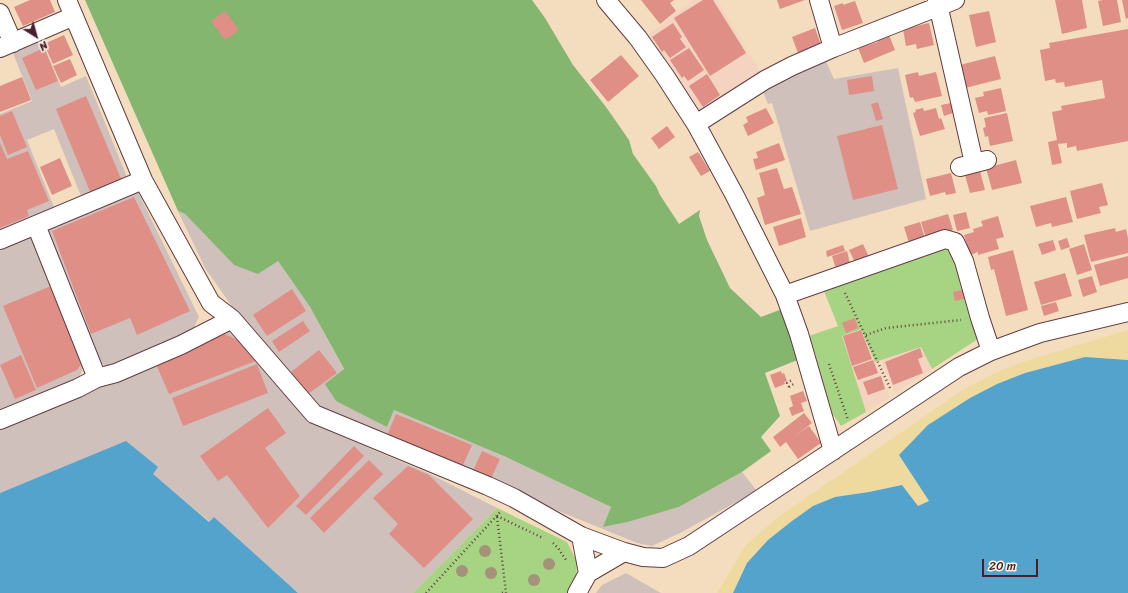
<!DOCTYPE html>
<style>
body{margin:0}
#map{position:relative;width:1128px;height:593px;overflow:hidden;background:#f3ddbe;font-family:Sriracha,sans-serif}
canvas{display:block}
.north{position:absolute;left:16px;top:16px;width:40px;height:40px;-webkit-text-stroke:3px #fcf5e5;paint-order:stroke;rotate:143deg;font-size:11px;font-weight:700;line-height:16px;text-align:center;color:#4a1f2b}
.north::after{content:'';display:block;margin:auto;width:14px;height:18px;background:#4a1f2b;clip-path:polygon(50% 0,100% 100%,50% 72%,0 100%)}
.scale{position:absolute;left:982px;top:559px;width:56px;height:18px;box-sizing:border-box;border:2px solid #4a1f2b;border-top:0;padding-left:5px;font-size:12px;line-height:14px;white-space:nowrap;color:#4a1f2b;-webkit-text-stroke:3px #fcf5e5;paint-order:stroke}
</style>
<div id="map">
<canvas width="1128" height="593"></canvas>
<div class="north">N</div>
<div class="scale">20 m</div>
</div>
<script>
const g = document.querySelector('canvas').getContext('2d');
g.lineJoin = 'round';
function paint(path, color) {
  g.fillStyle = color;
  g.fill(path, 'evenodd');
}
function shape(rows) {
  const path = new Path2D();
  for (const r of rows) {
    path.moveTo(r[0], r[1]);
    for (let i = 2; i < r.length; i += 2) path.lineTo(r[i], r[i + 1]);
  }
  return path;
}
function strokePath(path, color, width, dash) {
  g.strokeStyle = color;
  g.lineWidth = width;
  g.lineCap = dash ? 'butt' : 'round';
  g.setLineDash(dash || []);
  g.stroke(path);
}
const built = shape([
 [693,0,717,0,762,75,698,115,645,37],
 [861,329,890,397,866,412,841,336],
 [921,347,932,369,895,393,881,360]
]);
const industrial = shape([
 [42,41,61,87,86,76,129,182,83,201,54,129,27,140,56,212,0,236,0,114,32,101,13,53],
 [824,57,834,79,898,68,926,199,810,231,772,103,768,104,762,89],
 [138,192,199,317,192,331,111,369,99,362,47,228],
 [178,211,185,214,234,265,278,261,310,307,344,370,387,427,394,410,506,457,611,507,604,527,628,522,679,507,742,472,757,491,680,533,652,546,637,543,490,483,320,410,238,315,205,268],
 [31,235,83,368,78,381,0,412,0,248],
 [225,330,240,337,313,424,430,474,497,508,413,593,298,593,214,517,210,522,152,474,157,467,126,442,0,493,0,425],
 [626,573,661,593,596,593,602,585]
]);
const green = shape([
 [951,246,981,337,932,369,921,347,875,362,861,329,842,336,866,412,841,426,828,407,806,337,838,326,822,286],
 [497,508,567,542,577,562,576,580,569,593,413,593]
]);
const forest = shape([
 [85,0,532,0,545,18,573,65,606,107,629,140,633,154,656,186,660,195,679,224,700,210,699,216,707,240,730,288,761,317,782,309,800,359,765,373,780,416,761,437,771,451,742,472,679,507,628,522,603,527,611,507,506,457,394,410,387,427,336,401,325,384,344,369,310,307,278,261,258,274,234,265,185,214,178,211]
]);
const sand = shape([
 [1128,330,1128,360,1085,357,1025,373,997,384,970,398,899,455,929,501,918,506,902,485,869,492,835,497,813,506,792,521,768,540,747,564,733,593,717,593,746,545,777,518,964,389,993,374,1022,362]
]);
const water = shape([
 [1085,357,1128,360,1128,593,733,593,747,563,768,540,792,521,813,506,835,497,869,492,902,485,918,506,929,501,899,455,928,425,970,398,997,384,1025,373],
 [126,441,158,467,153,474,209,522,214,517,298,593,0,593,0,493]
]);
const building = shape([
 [30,0,50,0,55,12,23,26,14,7],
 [641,0,674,0,670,3,676,11,660,24],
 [703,0,713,0,746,53,710,76,674,18],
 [777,0,805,0,780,9],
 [1055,0,1082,0,1087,28,1062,34],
 [1103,0,1117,0,1121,22,1103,26,1098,1],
 [1122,0,1128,0,1128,18,1126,19],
 [855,1,863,23,842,30,834,6,843,3,843,5],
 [225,11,239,30,225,40,211,21],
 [989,11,996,42,976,47,969,15],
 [673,23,682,37,680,39,686,47,670,58,664,50,662,52,652,37],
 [929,23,934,45,917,49,916,44,906,46,903,29],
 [815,28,821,45,798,53,792,37],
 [1128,29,1128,141,1077,151,1076,146,1067,148,1067,143,1058,144,1062,163,1052,165,1048,142,1057,140,1052,112,1062,110,1061,106,1105,98,1102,80,1065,87,1064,82,1056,83,1055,79,1045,81,1040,50,1050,48,1049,43],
 [64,35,73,55,53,64,44,44],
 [889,35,895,50,864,63,857,45,867,41,868,45,878,42,877,40],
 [44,48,58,81,36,90,22,58],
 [689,48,704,70,688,81,684,76,682,78,670,60],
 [621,55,639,76,608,102,590,80],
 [995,56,1001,79,965,88,960,65],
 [70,59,77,75,61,83,53,66],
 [918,72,919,76,936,72,942,96,915,102,913,97,910,98,905,75],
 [707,74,720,95,703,107,689,86],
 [872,76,874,91,849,95,847,80],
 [22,77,31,100,0,112,0,86],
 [1001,88,1006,111,988,115,987,111,979,113,975,98,984,96,983,92],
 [86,96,122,181,91,194,56,109],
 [878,102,883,119,876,121,871,104],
 [951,103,953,113,944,116,941,105],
 [766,108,774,123,748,136,743,125,748,122,746,117],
 [923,108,924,111,936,108,939,119,941,118,945,129,920,136,913,113,916,112,915,110],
 [12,111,27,147,8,155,0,135,0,116],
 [1007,113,1013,141,990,146,988,136,985,137,983,128,986,127,984,118],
 [882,125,898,189,853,200,837,136],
 [667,126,675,137,659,149,651,138],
 [0,143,7,159,28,151,49,201,27,210,29,216,0,228],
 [779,143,785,160,756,170,753,159,758,158,756,152],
 [698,152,710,171,701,176,689,157],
 [60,158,72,186,52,195,40,167],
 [1016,160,1022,183,992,190,986,168],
 [777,168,784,189,792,187,801,214,765,225,757,198,765,195,759,173],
 [980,171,985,190,970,193,965,175],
 [951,173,956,193,946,195,945,192,930,196,926,179],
 [1102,183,1108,205,1099,207,1101,213,1077,219,1070,191],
 [134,197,190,311,137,335,130,318,91,334,52,231],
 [1066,197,1073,222,1052,227,1051,223,1036,227,1030,206],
 [966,212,970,228,957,231,953,215],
 [948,214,953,230,926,238,921,222],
 [998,216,1004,237,996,239,999,249,978,255,978,252,970,255,964,235,974,232,973,229,983,226,981,221],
 [801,218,806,237,779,246,773,227],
 [920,222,925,238,909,243,904,227],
 [1115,228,1116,232,1126,229,1128,238,1128,253,1091,262,1084,235],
 [1067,238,1070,247,1061,250,1058,241],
 [1053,240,1056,250,1042,255,1038,244],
 [863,244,869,257,855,262,849,250],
 [1084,244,1092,270,1077,275,1069,249],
 [843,245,845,251,827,257,826,251],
 [1013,250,1028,310,1006,316,994,269,991,270,988,257],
 [847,251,851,268,837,272,832,256],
 [1128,256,1128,278,1100,286,1094,265],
 [1065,273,1072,296,1041,305,1034,282],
 [1092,276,1097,292,1083,297,1078,280],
 [51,286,82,363,77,370,37,388,3,306],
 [292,289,306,311,267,336,253,315],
 [966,289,968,298,955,301,953,292],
 [1056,302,1059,311,1044,316,1041,306],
 [855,318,858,328,846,333,842,323],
 [303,321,310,331,279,352,272,341],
 [861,330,872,359,852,366,843,336],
 [225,334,238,340,256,361,169,394,155,362],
 [920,348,923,357,918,359,923,373,893,385,885,362],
 [319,350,337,373,308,394,291,372],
 [21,355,36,390,15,399,0,365],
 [873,360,878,373,858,380,853,367],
 [257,364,268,393,183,426,172,398],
 [781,371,782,374,784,373,787,381,784,382,785,384,775,388,770,375],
 [881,376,885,389,868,395,863,382],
 [803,391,807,401,801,403,804,411,792,416,789,408,793,406,790,396],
 [268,408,286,433,265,448,300,496,268,528,227,475,218,481,200,456],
 [804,413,812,423,794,437,809,426,821,443,798,459,786,442,780,447,773,437],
 [396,414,472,445,461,470,386,438],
 [354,446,364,456,306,515,296,506],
 [482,451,500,459,490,481,472,473],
 [369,460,383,474,324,533,310,518],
 [408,466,429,475,473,519,424,568,389,534,398,524,373,498]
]);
const path = shape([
 [845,293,891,390],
 [866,335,886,328,961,320],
 [829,364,848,420],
 [789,387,795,383],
 [789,387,787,383,792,380],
 [497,516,543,538],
 [497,517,506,593],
 [553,543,558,548,566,560],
 [426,593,501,511],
 [502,593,506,592]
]);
const minor = shape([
 [67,0,143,180,211,303,232,319,314,414,488,486,514,498,581,536,624,552,643,557,663,558,689,546,959,367,991,351,1040,333,1128,312],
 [606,0,638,38,665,76,696,124,734,194,785,295,799,334,833,451],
 [819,0,833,48],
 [937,0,974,163],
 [0,13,13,43],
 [0,48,74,16],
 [696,124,765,80,792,66,833,48,955,0],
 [960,167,987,160],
 [36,225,97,378],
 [0,240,143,180],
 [785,295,945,239,955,242,964,261,980,318,991,351],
 [0,420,78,388,97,378,116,373,181,345,232,319],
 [588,573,624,552],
 [577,593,588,573,581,536]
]);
const trees = [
 [485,551],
 [549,564],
 [462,571],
 [491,573],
 [534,580]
];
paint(built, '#f4d3c0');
paint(industrial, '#d0c0bc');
paint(green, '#a6d482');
paint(forest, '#84b670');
paint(sand, '#eeda9e');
paint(water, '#53a3cd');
paint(building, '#df8f86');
strokePath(minor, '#633c41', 20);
strokePath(path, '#633c41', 2.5, [1, 3]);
strokePath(minor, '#fff', 18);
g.fillStyle = '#a5927b';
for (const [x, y] of trees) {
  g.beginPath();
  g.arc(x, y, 6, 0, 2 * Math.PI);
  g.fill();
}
</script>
